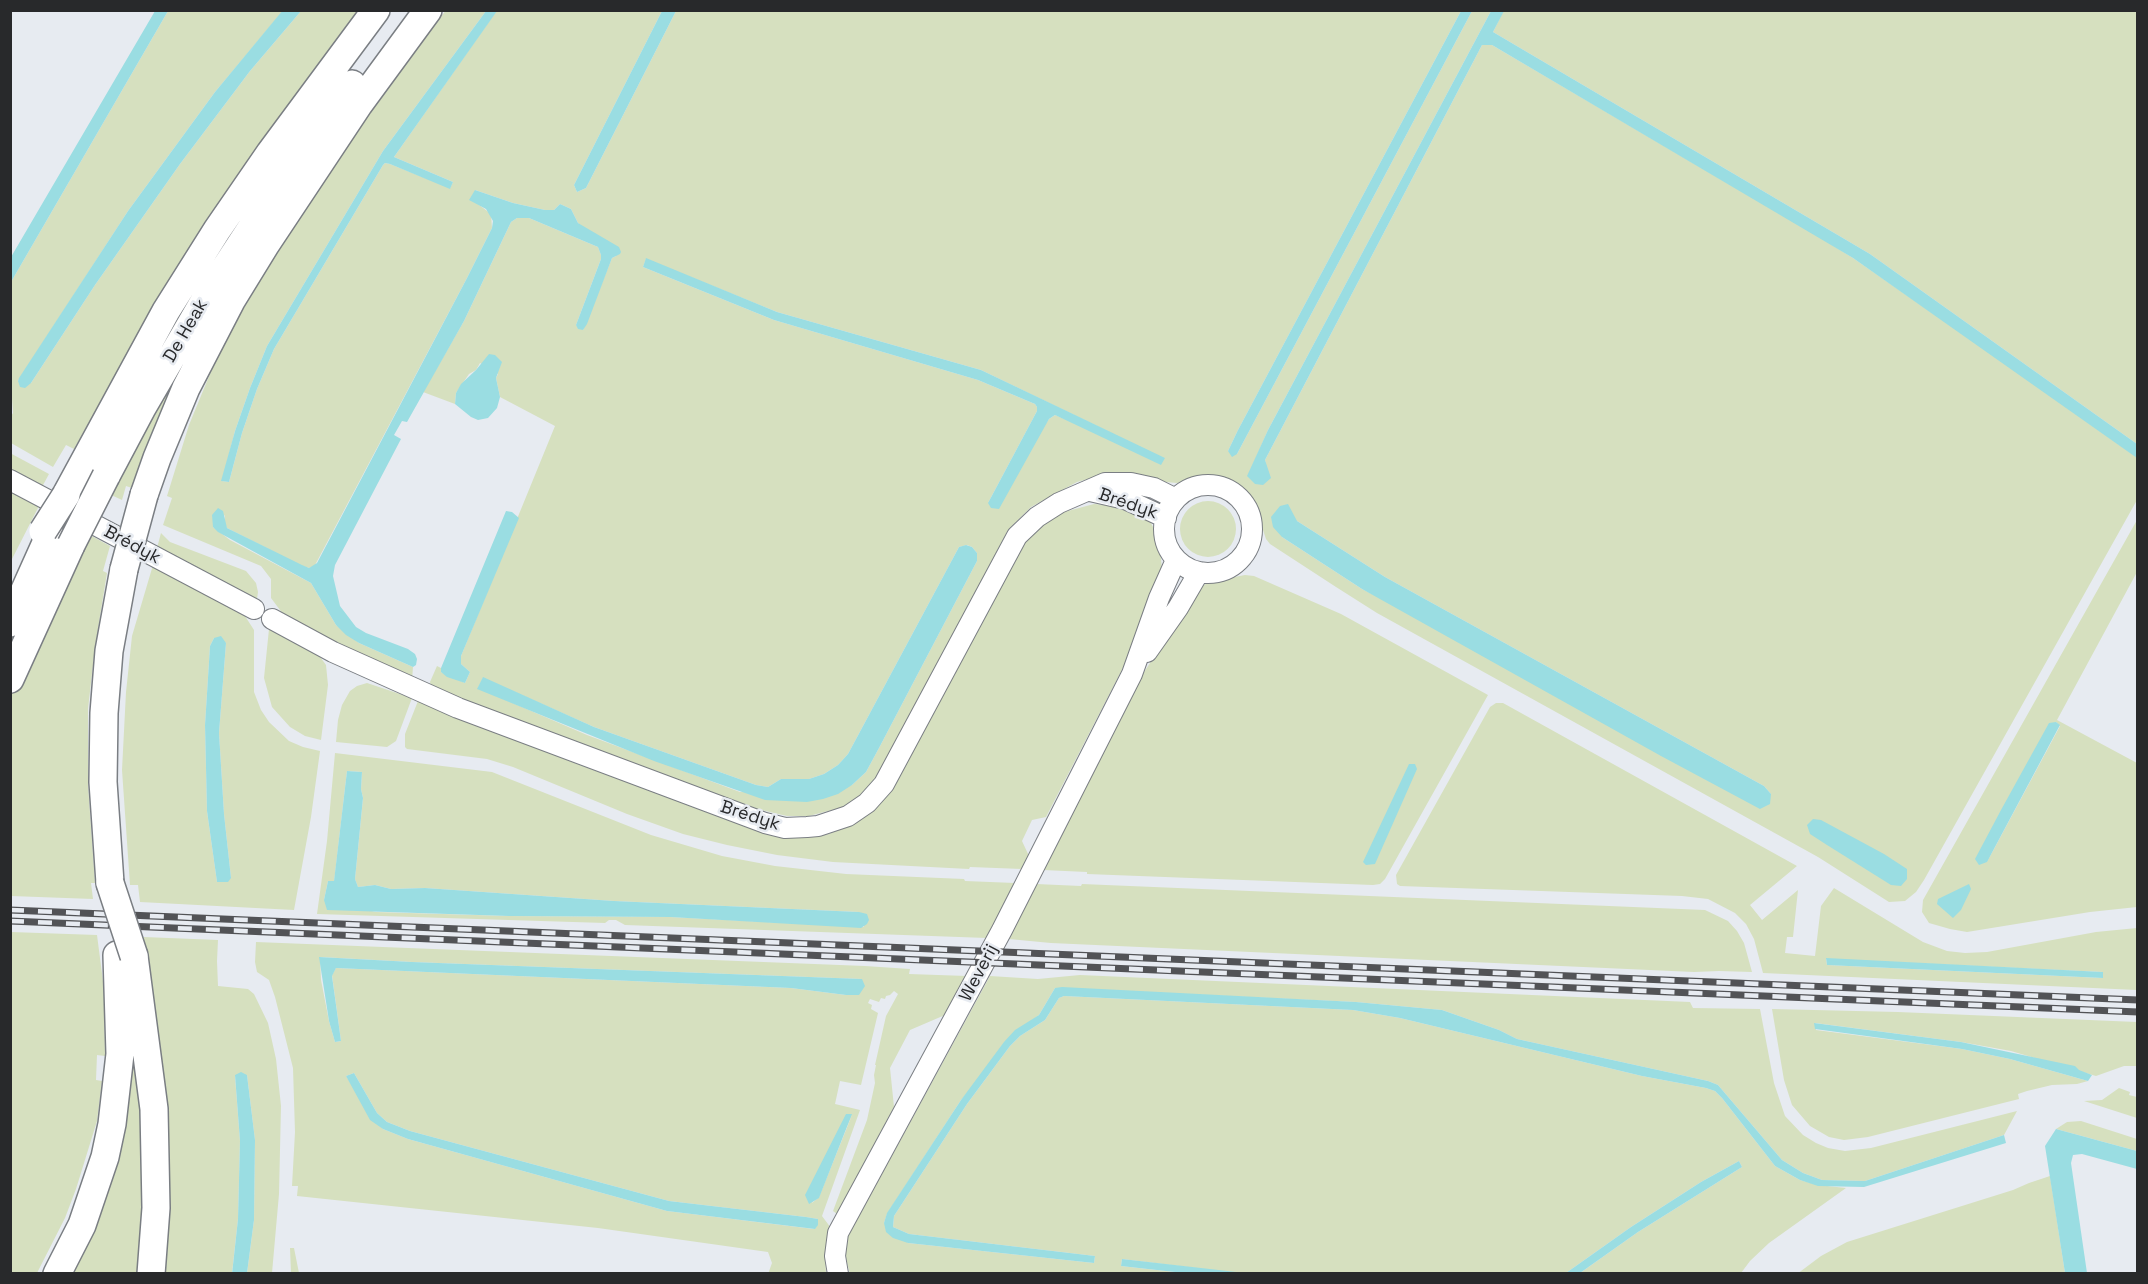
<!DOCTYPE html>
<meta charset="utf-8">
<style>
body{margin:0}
#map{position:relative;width:2148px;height:1284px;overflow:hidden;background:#e7ebf1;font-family:"Space Grotesk",sans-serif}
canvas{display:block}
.frame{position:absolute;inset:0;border:12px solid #28292b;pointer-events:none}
</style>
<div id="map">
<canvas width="2148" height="1284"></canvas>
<div class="frame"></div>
</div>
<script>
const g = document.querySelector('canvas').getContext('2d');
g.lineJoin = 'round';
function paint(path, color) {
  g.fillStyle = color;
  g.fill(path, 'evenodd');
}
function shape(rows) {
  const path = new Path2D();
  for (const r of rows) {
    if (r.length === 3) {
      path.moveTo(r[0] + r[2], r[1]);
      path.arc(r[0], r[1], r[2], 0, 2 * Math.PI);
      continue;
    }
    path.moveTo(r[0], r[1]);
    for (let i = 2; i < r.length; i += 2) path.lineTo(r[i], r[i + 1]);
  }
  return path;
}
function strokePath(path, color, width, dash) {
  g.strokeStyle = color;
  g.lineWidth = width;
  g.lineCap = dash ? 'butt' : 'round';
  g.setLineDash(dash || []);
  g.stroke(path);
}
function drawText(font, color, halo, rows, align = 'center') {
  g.font = font + ' "Space Grotesk",sans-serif';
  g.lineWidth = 5;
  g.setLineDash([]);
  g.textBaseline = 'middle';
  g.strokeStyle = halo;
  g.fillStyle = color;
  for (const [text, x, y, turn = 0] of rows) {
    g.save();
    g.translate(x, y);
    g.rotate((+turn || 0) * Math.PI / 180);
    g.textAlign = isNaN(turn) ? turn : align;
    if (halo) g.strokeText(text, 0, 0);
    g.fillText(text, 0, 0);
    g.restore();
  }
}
const green = shape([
 [446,10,486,11,383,151,267,346,250,388,235,431,222,481,229,482,242,433,257,389,274,349,383,165,385,163,390,164,450,188,453,182,394,157,497,10,662,11,574,185,577,192,586,188,676,11,1461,11,1238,430,1228,451,1237,454,1472,11,1491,11,1268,430,1248,476,1266,466,1265,460,1482,45,1492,45,1821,238,1853,258,1983,348,2138,458,2137,500,1924,880,1916,892,1905,901,1889,902,1818,857,1377,613,1336,587,1270,544,1266,539,1256,509,1250,497,1232,482,1216,477,1204,476,1177,483,1099,476,1077,482,1031,507,1008,530,889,758,876,778,861,795,843,807,809,816,787,816,740,805,457,700,431,686,430,682,437,666,441,668,441,672,465,683,470,672,461,664,461,656,555,426,500,397,496,378,498,374,480,363,476,370,469,374,456,393,455,404,423,392,464,321,511,222,517,218,529,218,598,247,601,255,601,259,576,325,583,330,612,258,616,256,578,223,571,209,560,204,554,210,545,210,513,203,475,190,478,204,491,214,492,228,467,278,314,567,309,568,302,566,227,528,224,523,225,515,213,527,230,540,311,583,336,625,359,643,413,667,412,680,342,647,283,614,271,598,271,579,261,566,163,525,172,498,167,496,189,425,212,369,238,316,279,249,355,134],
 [646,259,777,312,981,370,1165,459,1055,415,1049,419,988,503,1037,411,1037,407,1035,404,978,380,774,320,643,267],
 [1297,521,1385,577,1764,786,1771,794,1362,589,1282,537],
 [967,545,972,547,977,553,977,561,879,748,866,772,852,785,740,792,587,735,478,688,483,678,594,727,756,785,768,787,781,779,809,779,824,774,838,765,848,754,959,547],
 [1504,10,2137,11,2137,444,1870,254,1493,32],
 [168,11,283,11,215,92,128,211,18,381,31,383,95,285,180,164,250,71,301,11,359,11,303,84,259,146,171,278,74,449,66,445,53,467,11,443,11,416,13,413,12,399,11,398,11,282],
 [242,258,132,488,126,486,122,500,109,494],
 [10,453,49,474,42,487,11,470],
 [11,491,39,506,11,561],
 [1208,529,28],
 [1094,504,1118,506,1150,521,1155,531,1160,548,1162,570,1127,660,1046,817,1032,820,1022,841,1029,856,1022,869,970,867,969,869,833,862,777,855,727,845,683,834,627,814,513,767,487,759,407,749,405,747,405,734,418,701,580,765,762,832,785,838,808,837,829,834,852,824,873,810,892,790,1025,542,1043,525,1064,512],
 [2137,520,2137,572,2057,720,2137,763,2137,907,2090,912,1967,932,1950,929,1929,923,1922,912,1923,900],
 [2056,722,2060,726,1987,862],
 [161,533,170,542,246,571,256,583,258,592,257,599,252,598,157,548],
 [88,534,110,546,103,571,107,573,95,647,88,709,88,785,95,883,91,883,93,899,11,896,11,694,43,619],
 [153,565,245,616,254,630,254,692,261,710,269,722,289,741,303,747,320,751,311,817,294,910,140,902,138,885,130,885,122,770,126,692,132,636],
 [214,638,226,643,219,733,224,814,231,878,217,882,207,811,205,725,210,646],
 [1245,575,1254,576,1341,614,1488,695,1385,879,1380,884,1373,885,1087,874,1087,872,1043,870,1144,672,1201,587,1209,582],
 [269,629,275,631,318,654,326,665,328,685,321,740,305,736,290,727,272,707,264,678],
 [367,683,412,698,396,741,387,747,336,742,338,720,342,705,350,691,357,686],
 [1496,703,1503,703,1797,866,1750,905,1762,920,1798,890,1793,937,1787,937,1785,953,1815,956,1821,906,1834,888,1923,942,1947,951,1965,953,1987,952,2096,932,2137,928,2137,990,1763,973,1754,939,1746,924,1735,913,1708,899,1682,896,1400,886,1397,884,1396,875,1490,707],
 [1826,959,2103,972,2103,978,1827,965],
 [335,753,492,772,651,835,722,856,775,866,846,874,964,879,965,881,1015,883,987,938,625,925,616,920,609,920,605,923,317,914,327,841],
 [347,771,362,772,361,789,363,798,355,879,358,887,375,885,391,889,425,888,614,901,859,912,864,927,670,917,509,916,376,912,324,900,328,881,334,882],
 [1036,884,1081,886,1082,884,1705,910,1728,921,1737,931,1744,943,1752,972,1719,971,1694,972,1051,943,1009,939],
 [11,932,97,935,104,989,105,1056,97,1055,96,1080,102,1081,97,1121,76,1189,65,1218,37,1273,11,1273],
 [144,937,218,940,217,961,218,986,248,989,254,994,268,1023,276,1059,281,1106,279,1194,272,1273,247,1273,254,1220,255,1140,247,1075,235,1076,240,1141,238,1219,232,1273,160,1273],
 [256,942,865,966,910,969,909,974,967,976,945,1015,910,1030,890,1068,894,1107,837,1214,833,1211,867,1120,875,1083,874,1075,876,1065,875,1065,886,1016,898,994,894,991,890,995,886,996,885,999,881,998,879,1002,870,999,868,1003,872,1005,871,1009,878,1013,861,1085,840,1081,835,1104,860,1110,822,1216,831,1228,825,1250,826,1273,768,1274,772,1263,768,1252,598,1228,297,1196,298,1186,292,1186,295,1132,293,1068,275,997,269,980,257,972,255,962],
 [320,957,412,962,862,979,846,995,791,988,336,968,332,975,341,1041,335,1042,329,1021,321,980],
 [354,1073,377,1113,387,1122,410,1131,669,1201,806,1217,818,1219,818,1224,814,1229,667,1211,408,1139,383,1129,346,1076],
 [852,1115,819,1197,812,1203],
 [1080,975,1690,1002,1693,1008,1760,1009,1774,1083,1785,1116,1803,1135,1816,1143,1828,1148,1845,1151,1871,1148,2017,1111,2004,1135,1865,1181,1822,1180,1803,1173,1782,1160,1718,1085,1708,1081,1517,1039,1499,1030,1442,1010,1356,1002,1055,988,1039,1015,1031,1021,961,1100,887,1214,884,1223,908,1243,1094,1263,1095,1256,909,1234,893,1227,894,1216,967,1104,1010,1046,1020,1036,1045,1020,1059,998,1064,996,1353,1010,1400,1018,1642,1076,1706,1088,1715,1091,1722,1098,1775,1166,1800,1180,1818,1185,1846,1188,1769,1243,1750,1261,1741,1273,1580,1273,1638,1232,1742,1167,1739,1161,1701,1182,1631,1227,1566,1273,1245,1274,1122,1259,1121,1266,1184,1273,850,1274,845,1255,846,1240,990,976,1038,979],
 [1772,1009,1898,1012,2137,1022,2137,1066,2124,1066,2096,1076,2011,1051,1961,1042,1815,1023,1816,1030,1962,1049,2010,1059,2088,1081,2077,1084,2052,1085,2027,1091,2018,1094,2019,1099,1868,1137,1844,1140,1829,1137,1810,1126,1792,1105,1784,1080],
 [132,1026,146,1157,141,1273,71,1274,125,1126,130,1091],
 [2119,1088,2130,1092,2129,1095,2137,1097,2137,1118,2084,1101,2102,1100],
 [2081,1121,2137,1139,2137,1151,2056,1129,2067,1122],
 [2050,1176,2065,1273,1797,1274,1821,1256,1847,1242,2013,1190,2029,1183],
 [290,1248,294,1248,299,1273,291,1273]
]);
const water = shape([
 [283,10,301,11,250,71,180,164,95,285,31,383,25,388,20,387,18,381,19,378,128,211,215,92],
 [155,11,168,11,11,282,11,257],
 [486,11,497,11,394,157,453,182,450,189,390,164,385,163,383,165,274,349,257,389,242,433,229,482,221,481,235,431,250,388,267,346,383,151],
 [662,11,676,11,586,188,577,192,574,185],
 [1461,11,1472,11,1237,454,1232,457,1228,451,1238,430],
 [1491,11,1504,11,1493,32,1870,254,2137,444,2137,458,1853,258,1492,45,1482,45,1265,460,1271,478,1263,485,1255,484,1247,476,1268,430],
 [475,190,513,203,545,210,554,210,560,204,571,209,578,223,619,247,621,252,620,254,612,258,587,324,583,330,578,329,576,325,601,259,601,255,598,247,529,218,517,218,511,222,464,321,407,422,402,421,394,435,401,439,335,565,333,576,340,606,356,627,366,633,408,649,415,654,417,659,416,665,413,667,359,643,346,635,336,625,311,583,218,532,213,527,212,515,218,508,223,511,227,528,302,565,309,568,317,563,467,278,492,228,493,221,486,209,469,200],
 [646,258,777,312,981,370,1165,458,1161,465,1055,415,1049,419,999,509,991,508,988,503,1037,411,1037,407,1035,404,978,380,774,320,643,267],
 [489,354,495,355,502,362,496,378,500,397,497,408,488,418,478,420,471,417,455,404,456,393,461,384,476,370],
 [1288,504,1297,521,1385,577,1764,786,1771,794,1770,804,1760,809,1661,756,1362,589,1282,537,1273,527,1271,517,1280,506],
 [506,511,512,512,519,518,461,656,461,664,470,672,465,683,447,677,441,672,441,668],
 [966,545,972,547,977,553,977,561,879,748,866,772,852,785,838,794,823,799,807,802,765,800,654,761,477,689,483,677,594,727,756,785,768,787,781,779,809,779,824,774,838,765,848,754,959,547],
 [221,636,226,643,219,733,224,814,231,878,228,882,217,882,207,811,205,725,210,646,214,638],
 [2056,722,2060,725,1987,862,1979,865,1975,859,2001,810,2049,723],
 [1409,764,1415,764,1417,769,1375,864,1366,865,1363,862],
 [347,771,362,772,361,789,363,798,355,879,358,887,375,885,391,889,425,888,614,901,859,912,867,914,869,920,867,924,861,928,670,917,509,916,327,910,324,900,328,881,334,881],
 [1813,819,1821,820,1884,854,1907,869,1907,879,1901,886,1891,885,1827,845,1810,834,1807,825],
 [1969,884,1971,889,1961,910,1953,918,1937,904,1938,899],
 [319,957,412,962,862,979,865,986,859,995,846,995,791,988,336,968,332,976,341,1041,335,1042,329,1021],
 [1826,958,2103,972,2103,978,1827,965],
 [1062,987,1356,1002,1442,1010,1499,1030,1517,1039,1708,1081,1718,1085,1782,1160,1803,1173,1822,1180,1865,1181,2004,1135,2006,1143,1864,1187,1818,1186,1800,1180,1775,1166,1722,1098,1715,1091,1706,1088,1642,1076,1400,1018,1353,1010,1064,996,1059,998,1045,1020,1020,1036,1010,1046,967,1104,894,1216,893,1227,909,1234,1095,1256,1094,1263,908,1243,893,1238,886,1232,884,1223,887,1213,961,1100,1004,1042,1015,1030,1039,1015,1055,988],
 [1814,1023,1961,1042,2075,1066,2079,1070,2092,1075,2088,1081,2010,1059,1962,1049,1815,1029],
 [241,1072,247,1075,255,1140,254,1220,247,1273,232,1274,238,1219,240,1141,235,1075],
 [354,1073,377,1113,387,1122,410,1131,669,1201,806,1217,818,1219,818,1225,815,1229,667,1211,408,1139,383,1129,370,1120,346,1076],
 [846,1114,852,1114,819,1198,809,1204,805,1195],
 [2056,1129,2137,1151,2137,1169,2082,1154,2073,1155,2071,1163,2087,1273,2065,1273,2045,1146],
 [1739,1161,1742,1167,1638,1232,1580,1273,1566,1273,1631,1227,1701,1182],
 [1122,1259,1245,1273,1184,1273,1121,1266]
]);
const tertiary = shape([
 [10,480,254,609],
 [1208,529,44],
 [1090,491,1125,499,1166,518],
 [272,619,333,652,458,708,765,823,785,828,807,827,818,826,848,816,867,803,884,784,1017,536,1037,517,1059,503,1105,483,1131,483,1154,488,1176,499],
 [1147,652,1178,608,1199,572],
 [838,1274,835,1256,838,1233,1002,930,1132,674,1159,598,1176,560]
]);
const trunk = shape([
 [106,476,142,408,210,291,290,169,352,84],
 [66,495,166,311,217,230,270,153,376,10],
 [144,495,157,458,186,388,231,301,266,244,359,104,428,10],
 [10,623,50,534],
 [10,679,71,545],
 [110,883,103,782,104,713,109,651,124,569],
 [134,956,154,1109,156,1208,151,1274],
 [57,1274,82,1225,105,1157,112,1124,120,1054,117,955]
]);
const rail = shape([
 [10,910,2138,1000],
 [10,921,2138,1012]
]);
const trunkBridge = shape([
 [43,531,66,495],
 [71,545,106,476],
 [124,569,144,495],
 [110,883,134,956]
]);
const streetNames = [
 ["De Heak",186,331,-60],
 ["Brédyk",1128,504,19],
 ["Brédyk",132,545,28],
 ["Brédyk",750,816,18],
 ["Weverij",979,973,-62]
];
paint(green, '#d6e0bf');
paint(water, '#9adde2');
strokePath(tertiary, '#7a7e83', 22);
strokePath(trunk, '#7a7e83', 30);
strokePath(tertiary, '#fff', 20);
strokePath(trunk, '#fff', 27);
strokePath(rail, '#525356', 7);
strokePath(rail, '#e7ebf1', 4.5, [14]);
strokePath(trunkBridge, '#7a7e83', 30, []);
strokePath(trunkBridge, '#fff', 27);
drawText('18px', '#28292b', '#e7ebf1', streetNames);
</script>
